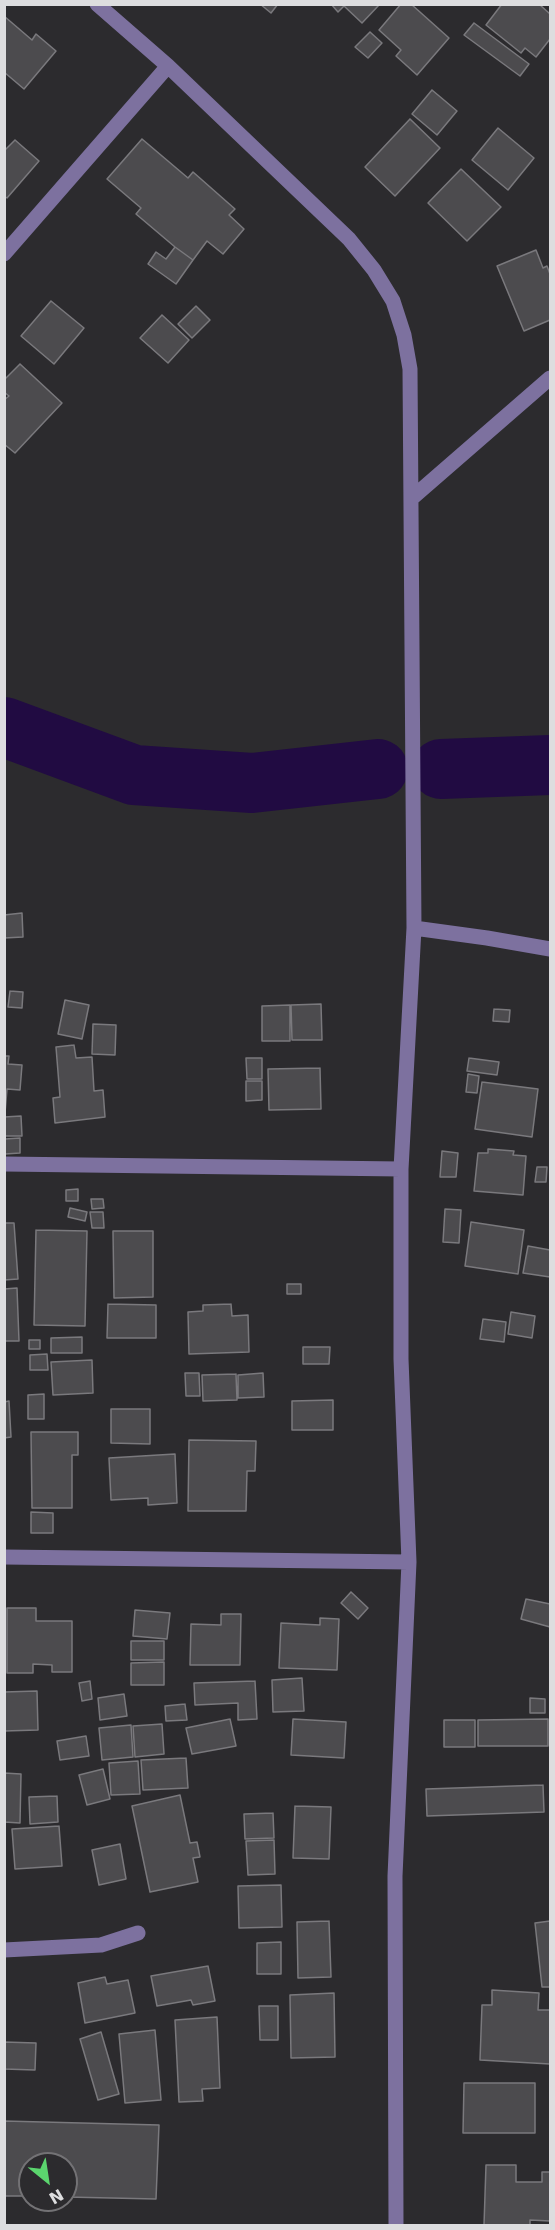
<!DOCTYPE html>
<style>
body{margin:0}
#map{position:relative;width:555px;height:2230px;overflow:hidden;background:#2c2b2e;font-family:"DejaVu Sans",sans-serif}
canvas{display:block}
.frame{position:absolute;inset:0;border:6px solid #dddddf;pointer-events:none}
.north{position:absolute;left:18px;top:2152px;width:60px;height:60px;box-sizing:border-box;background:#2c2b2e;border:2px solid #737275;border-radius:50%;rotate:150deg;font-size:16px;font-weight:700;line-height:24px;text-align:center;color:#dddddf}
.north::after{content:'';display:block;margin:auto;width:21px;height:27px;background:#5bd56e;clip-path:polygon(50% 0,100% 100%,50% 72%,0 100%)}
</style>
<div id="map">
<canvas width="555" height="2230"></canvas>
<div class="frame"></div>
<div class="north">N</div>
</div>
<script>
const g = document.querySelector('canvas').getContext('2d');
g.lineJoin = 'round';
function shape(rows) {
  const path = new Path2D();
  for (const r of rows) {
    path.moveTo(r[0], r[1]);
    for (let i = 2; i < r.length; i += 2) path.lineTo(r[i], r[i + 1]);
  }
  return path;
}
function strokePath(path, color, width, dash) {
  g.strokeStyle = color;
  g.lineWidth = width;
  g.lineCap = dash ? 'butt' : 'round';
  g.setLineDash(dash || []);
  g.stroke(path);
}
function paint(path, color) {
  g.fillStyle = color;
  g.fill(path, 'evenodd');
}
const river = shape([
 [4,727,134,775,252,783,378,769],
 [441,769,550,765]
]);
const building = shape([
 [260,4,278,4,271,13,260,4],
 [331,4,380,4,362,23,344,6,338,12,331,4],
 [401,4,411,4,449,38,417,75,396,56,401,50,379,30,401,4],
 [502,4,539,4,550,14,550,39,536,57,525,48,521,53,486,25,502,4],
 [4,16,32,40,36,34,56,51,24,89,4,72,4,16],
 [474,23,529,64,520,76,464,35,474,23],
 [370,32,382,43,368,58,355,47,370,32],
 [432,90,457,111,437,135,412,114,432,90],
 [410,119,440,148,395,196,365,167,410,119],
 [498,128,534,158,508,190,472,160,498,128],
 [142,139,188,178,193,172,235,209,229,215,244,229,223,254,207,241,193,260,175,247,136,214,141,208,107,179,142,139],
 [15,140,39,161,7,198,4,196,4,151,15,140],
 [461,169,501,207,467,241,428,203,461,169],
 [175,247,193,260,176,284,148,264,156,252,166,259,175,247],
 [536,250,543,268,547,266,550,274,550,320,524,331,497,266,536,250],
 [51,301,84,328,54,364,21,336,51,301],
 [196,306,210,320,192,338,178,324,196,306],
 [162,315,189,340,168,363,140,338,162,315],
 [20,364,62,403,15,453,4,444,4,400,9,396,4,392,4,380,20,364],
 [22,913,23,937,4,938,4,915,22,913],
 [10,991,23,992,22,1008,8,1007,10,991],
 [65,1000,89,1005,82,1039,58,1034,65,1000],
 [321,1004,322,1040,292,1040,291,1005,321,1004],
 [290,1005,290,1041,262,1041,262,1006,290,1005],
 [494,1009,510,1010,509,1022,493,1021,494,1009],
 [93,1024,116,1025,115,1055,92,1054,93,1024],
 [74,1045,76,1058,92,1057,94,1091,103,1090,105,1117,55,1123,53,1098,60,1097,56,1047,74,1045],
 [4,1056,9,1056,8,1064,22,1065,20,1090,7,1089,5,1113,4,1056],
 [246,1058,262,1058,262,1079,247,1079,246,1058],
 [469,1058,499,1062,497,1075,467,1071,469,1058],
 [320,1068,321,1109,269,1110,268,1069,320,1068],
 [468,1074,479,1076,477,1093,466,1092,468,1074],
 [246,1081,262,1081,262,1100,246,1101,246,1081],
 [482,1082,538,1089,532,1137,475,1129,482,1082],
 [21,1116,22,1136,4,1136,4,1117,21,1116],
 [20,1138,20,1153,5,1154,5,1139,20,1138],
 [488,1149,514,1151,513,1155,526,1156,523,1195,474,1191,478,1153,488,1153,488,1149],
 [442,1151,458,1153,456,1177,440,1177,442,1151],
 [537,1167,547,1167,546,1182,535,1182,537,1167],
 [78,1189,78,1201,66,1201,66,1190,78,1189],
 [91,1199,103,1199,104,1208,92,1209,91,1199],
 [70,1208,87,1212,85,1221,68,1217,70,1208],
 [445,1209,461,1210,459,1243,443,1242,445,1209],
 [90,1212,103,1212,104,1228,92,1228,90,1212],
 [471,1222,524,1230,518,1274,465,1266,471,1222],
 [4,1223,14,1223,18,1279,4,1280,4,1223],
 [36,1230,87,1231,85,1326,34,1325,36,1230],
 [113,1231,153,1231,153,1297,114,1298,113,1231],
 [528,1246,550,1250,550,1277,523,1273,528,1246],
 [287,1284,301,1284,301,1294,287,1294,287,1284],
 [17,1288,19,1341,4,1341,4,1289,17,1288],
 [108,1304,156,1305,156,1338,107,1338,108,1304],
 [231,1304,232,1316,248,1315,249,1352,189,1354,188,1312,203,1311,203,1305,231,1304],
 [511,1312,535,1316,532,1338,508,1334,511,1312],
 [483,1319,506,1322,504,1342,480,1339,483,1319],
 [82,1337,82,1353,51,1353,51,1338,82,1337],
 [29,1340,40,1340,40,1349,29,1349,29,1340],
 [303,1347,330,1347,329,1364,303,1364,303,1347],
 [47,1354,48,1370,30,1370,30,1355,47,1354],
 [92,1360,93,1393,53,1395,51,1362,92,1360],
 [185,1373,199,1373,200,1396,186,1396,185,1373],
 [263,1373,264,1397,238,1398,238,1375,263,1373],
 [236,1374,237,1400,203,1401,202,1375,236,1374],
 [44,1394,44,1419,28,1419,28,1395,44,1394],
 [333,1400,333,1430,292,1430,292,1401,333,1400],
 [9,1401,11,1437,4,1438,4,1402,9,1401],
 [111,1409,150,1409,150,1444,111,1443,111,1409],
 [31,1432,78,1432,78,1455,72,1455,72,1508,32,1508,31,1432],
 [189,1440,256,1441,255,1471,247,1471,246,1511,188,1511,189,1440],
 [175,1454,177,1503,148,1505,148,1498,111,1500,109,1458,175,1454],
 [31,1512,53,1513,53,1533,31,1533,31,1512],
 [351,1592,368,1608,358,1619,341,1603,351,1592],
 [526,1599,550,1604,550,1627,521,1619,526,1599],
 [7,1608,36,1608,36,1621,72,1621,72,1672,52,1672,52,1665,33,1664,33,1673,7,1673,7,1608],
 [135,1610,170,1613,167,1639,133,1636,135,1610],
 [221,1614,241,1614,240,1665,190,1665,191,1624,221,1625,221,1614],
 [320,1618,339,1619,337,1670,279,1668,281,1623,320,1625,320,1618],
 [131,1641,164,1641,164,1660,131,1660,131,1641],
 [164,1662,164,1685,131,1685,131,1663,164,1662],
 [302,1678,304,1711,273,1712,272,1680,302,1678],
 [90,1681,92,1699,82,1701,79,1683,90,1681],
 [255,1681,257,1719,238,1720,238,1703,195,1705,194,1683,255,1681],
 [37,1691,38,1730,4,1731,4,1692,37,1691],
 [124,1694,127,1716,100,1720,98,1698,124,1694],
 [530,1698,545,1699,545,1713,530,1713,530,1698],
 [185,1704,187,1720,166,1721,165,1706,185,1704],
 [230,1719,236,1746,192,1754,186,1728,230,1719],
 [293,1719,346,1722,344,1758,291,1755,293,1719],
 [548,1719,548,1746,478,1746,478,1720,548,1719],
 [444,1720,475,1720,475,1747,444,1747,444,1720],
 [162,1724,164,1754,135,1757,133,1726,162,1724],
 [131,1725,133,1757,102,1760,99,1728,131,1725],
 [86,1736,89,1756,60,1760,57,1741,86,1736],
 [186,1758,188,1788,143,1790,141,1760,186,1758],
 [138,1761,140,1794,111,1795,109,1763,138,1761],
 [103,1769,110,1799,87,1805,79,1775,103,1769],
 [4,1773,21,1774,20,1823,4,1822,4,1773],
 [543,1785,544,1812,427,1816,426,1789,543,1785],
 [180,1795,190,1843,197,1842,200,1857,193,1858,198,1882,150,1892,132,1806,180,1795],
 [57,1796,58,1822,30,1824,29,1797,57,1796],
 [295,1806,331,1807,329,1859,293,1858,295,1806],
 [273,1813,274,1838,245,1839,244,1814,273,1813],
 [59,1826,62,1866,15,1869,12,1829,59,1826],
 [274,1840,275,1874,248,1875,246,1841,274,1840],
 [120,1844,126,1879,99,1885,92,1850,120,1844],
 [281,1885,282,1927,239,1928,238,1886,281,1885],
 [329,1921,331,1977,298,1978,297,1922,329,1921],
 [550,1921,550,1987,542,1987,535,1923,550,1921],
 [281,1942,281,1974,257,1974,257,1943,281,1942],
 [208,1966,215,2001,193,2005,191,2000,157,2006,151,1976,208,1966],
 [105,1977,107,1984,128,1980,135,2013,85,2023,78,1983,105,1977],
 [492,1990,539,1993,538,2010,550,2010,550,2064,480,2060,482,2005,492,2005,492,1990],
 [334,1993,335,2057,291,2058,290,1995,334,1993],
 [259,2006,278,2006,278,2040,260,2040,259,2006],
 [217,2017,220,2088,202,2089,203,2101,179,2102,175,2020,217,2017],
 [155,2030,161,2100,125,2103,119,2034,155,2030],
 [101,2032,119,2094,98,2100,80,2039,101,2032],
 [4,2042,36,2043,35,2070,4,2069,4,2042],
 [464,2083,535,2083,535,2133,463,2133,464,2083],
 [4,2121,159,2125,156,2199,66,2197,66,2164,30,2164,30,2196,4,2196,4,2121],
 [486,2165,516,2165,516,2182,542,2182,542,2172,550,2172,550,2221,530,2220,530,2225,484,2225,486,2165]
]);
const minor = shape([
 [97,4,168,66,349,239,374,270,393,301,404,335,410,369,414,928,401,1169,401,1359,409,1562,395,1876,396,2226],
 [4,254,168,66],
 [412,498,550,378],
 [414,928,487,938,550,949],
 [4,1164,401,1169],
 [4,1557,409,1562],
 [4,1950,101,1945,138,1933]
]);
strokePath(river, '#210b42', 60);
paint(building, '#4c4b4e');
strokePath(building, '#7a797d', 1.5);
strokePath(minor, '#7d719f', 15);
</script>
